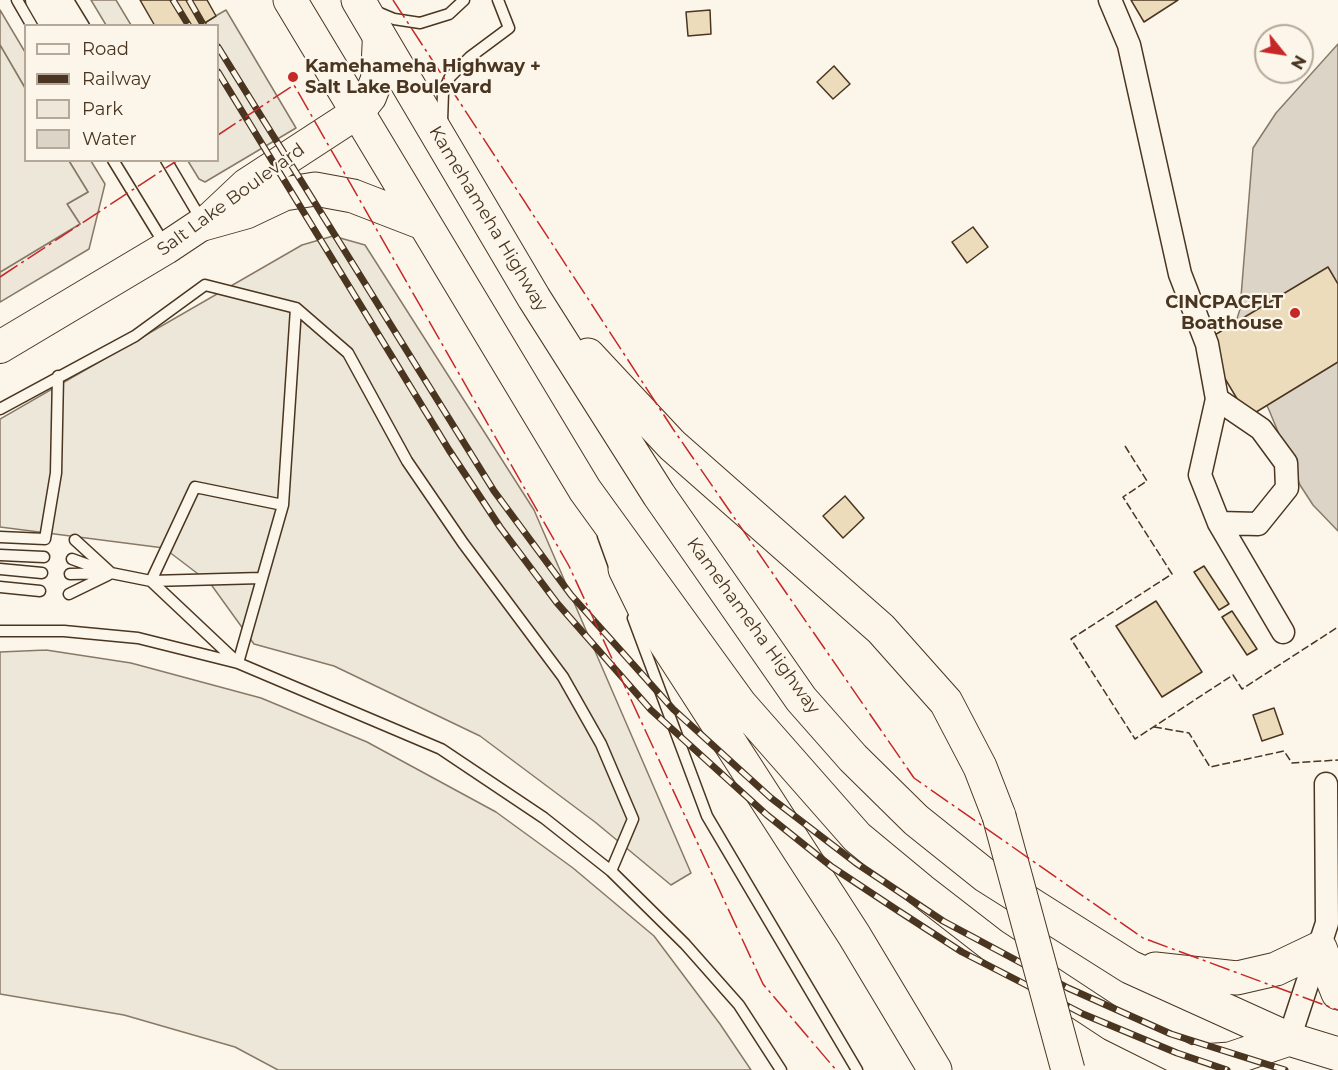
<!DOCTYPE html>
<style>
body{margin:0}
#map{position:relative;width:1338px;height:1070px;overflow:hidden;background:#fbf6e9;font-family:Montserrat,sans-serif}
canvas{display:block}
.legend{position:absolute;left:24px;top:24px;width:195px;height:138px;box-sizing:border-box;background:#fbf6e9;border:2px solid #b4a999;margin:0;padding:8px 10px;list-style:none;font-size:18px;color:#4a3520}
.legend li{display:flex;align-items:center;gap:12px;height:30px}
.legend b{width:30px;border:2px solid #b4a999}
.north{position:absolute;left:1254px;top:24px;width:60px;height:60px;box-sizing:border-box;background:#fbf6e9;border:2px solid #b4a999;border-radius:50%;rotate:120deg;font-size:16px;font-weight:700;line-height:24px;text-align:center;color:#4a3520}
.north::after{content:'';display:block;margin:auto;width:21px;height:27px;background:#c62828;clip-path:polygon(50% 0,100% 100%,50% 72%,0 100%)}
</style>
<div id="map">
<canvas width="1338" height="1070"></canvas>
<ul class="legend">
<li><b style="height:8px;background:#fbf6e9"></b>Road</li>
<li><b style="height:8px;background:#4a3520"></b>Railway</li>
<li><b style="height:16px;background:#ede6d9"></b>Park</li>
<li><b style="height:16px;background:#dcd4c6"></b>Water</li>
</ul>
<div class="north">N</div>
</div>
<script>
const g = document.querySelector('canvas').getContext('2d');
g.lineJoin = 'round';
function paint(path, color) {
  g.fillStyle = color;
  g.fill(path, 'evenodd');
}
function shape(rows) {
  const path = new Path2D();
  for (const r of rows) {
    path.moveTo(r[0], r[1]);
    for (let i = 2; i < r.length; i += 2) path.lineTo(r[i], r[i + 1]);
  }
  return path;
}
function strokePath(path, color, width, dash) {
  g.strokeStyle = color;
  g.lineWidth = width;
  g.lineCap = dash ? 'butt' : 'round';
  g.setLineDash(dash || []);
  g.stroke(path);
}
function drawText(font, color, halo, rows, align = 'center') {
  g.font = font + ' Montserrat,sans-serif';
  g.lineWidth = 4.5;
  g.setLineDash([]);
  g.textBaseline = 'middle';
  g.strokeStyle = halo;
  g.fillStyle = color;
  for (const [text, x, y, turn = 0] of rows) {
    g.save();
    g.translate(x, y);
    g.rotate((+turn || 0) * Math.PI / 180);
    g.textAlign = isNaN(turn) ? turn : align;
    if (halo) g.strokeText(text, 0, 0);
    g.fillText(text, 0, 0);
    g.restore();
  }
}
const green = shape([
 [0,10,25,52,25,88,0,45,0,10],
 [69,161,91,161,105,184,89,249,0,302,0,272,80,224,67,204,88,192,69,161]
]);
const parking = shape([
 [91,0,116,0,131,25,106,25,91,0],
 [226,10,296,128,205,182,199,179,188,161,218,160,218,26,200,25,226,10],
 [0,45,25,88,26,160,69,161,88,192,67,204,80,224,0,272,0,45],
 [333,236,365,245,534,510,691,873,671,885,595,822,480,736,334,666,254,644,210,583,164,548,0,527,0,419,302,245,333,236],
 [46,650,131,663,261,698,367,742,496,812,573,868,654,936,720,1024,751,1070,278,1070,235,1047,124,1015,0,994,0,652,46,650]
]);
const water = shape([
 [1338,44,1338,531,1313,505,1300,485,1269,410,1232,335,1240,309,1253,148,1276,113,1338,44]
]);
const building = shape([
 [140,0,207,0,216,16,200,26,155,26,140,0],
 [1131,0,1178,0,1144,22,1131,0],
 [710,10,711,34,688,36,686,12,710,10],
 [834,66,850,84,833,99,817,82,834,66],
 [973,227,988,247,967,263,952,242,973,227],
 [1328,267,1338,284,1338,362,1248,417,1203,342,1328,267],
 [845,496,864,518,843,538,823,516,845,496],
 [1204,566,1229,604,1219,610,1194,572,1204,566],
 [1156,601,1202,672,1162,697,1116,626,1156,601],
 [1232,611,1257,649,1247,655,1222,617,1232,611],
 [1274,708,1283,734,1262,741,1253,715,1274,708]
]);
const lane = shape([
 [17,0,32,26],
 [70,3,84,26],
 [375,11,394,19,420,23,449,14,464,0],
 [442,121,443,92,450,77,470,57,509,28,498,0],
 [113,160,165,245],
 [166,160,202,221],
 [296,308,348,353,407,461,463,543,563,677,601,744,633,819,611,871],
 [0,409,135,336,205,285,296,308,283,505,238,663,151,581,111,573,70,574],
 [603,536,616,572],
 [0,537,45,539,56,473,58,376],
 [75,540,111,573],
 [0,555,44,557],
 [72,559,105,571],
 [0,569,42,573],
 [261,578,151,581,195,487,283,505],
 [0,587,40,591],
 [69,594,108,575],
 [633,618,707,816,857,1070],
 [0,631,64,631,138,638,238,663,441,749,544,818,611,871,685,944,739,1005,781,1070]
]);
const street = shape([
 [37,0,52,26],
 [56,0,71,26],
 [1110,0,1129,45,1180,274,1207,344,1217,399,1200,475,1219,523,1283,632],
 [1217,399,1261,429,1286,463,1287,488,1258,524,1219,523],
 [1289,1039,1327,923,1326,784]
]);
const secondary = shape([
 [0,347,166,248,211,218,246,185,358,112,370,97,377,79,379,35]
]);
const primary = shape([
 [290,0,585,490,740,704,857,837,921,890,992,945,1112,1024,1188,1062,1210,1070],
 [358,0,534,298,659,495,801,699,853,758,916,820,986,876,1130,967,1289,1039,1338,1054],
 [203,224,246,212,284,194,315,189,353,196,423,223],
 [588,355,672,445,881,629,946,702,980,767,999,816],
 [625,569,648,616,854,935,935,1070],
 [1155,969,1237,978,1276,969,1320,948,1338,993],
 [1188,1062,1230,1059,1289,1039]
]);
const rail = shape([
 [173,0,189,26],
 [189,0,204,26],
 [218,47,494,491,571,595,673,709,771,798,856,863,943,921,1068,988,1171,1034,1285,1070],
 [218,72,449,450,500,527,557,603,651,710,767,815,832,867,897,910,962,952,1083,1014,1177,1053,1227,1070]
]);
const primaryBridge = shape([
 [999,816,1068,1070]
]);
const fence = shape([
 [1125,446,1147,481,1123,497,1172,574,1071,639,1135,739,1233,675,1242,689,1338,627],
 [1154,727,1189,733,1210,767,1284,751,1292,763,1338,760]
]);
const power = shape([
 [393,0,673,429,914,778,1143,938,1338,1010],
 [218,135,294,85,569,566,763,984,836,1070],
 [0,277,178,160]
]);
const markers = [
 [293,77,6,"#c62828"],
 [1295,313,6,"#c62828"]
];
const poiNames = [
 ["Kamehameha Highway +",305,67],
 ["Salt Lake Boulevard",305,88],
 ["CINCPACFLT",1283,303,"right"],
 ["Boathouse",1283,324,"right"]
];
const streetNames = [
 ["Salt Lake Boulevard",231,200,-36],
 ["Kamehameha Highway",488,219,59],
 ["Kamehameha Highway",753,626,54]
];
paint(green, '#ede6d9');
strokePath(green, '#887966', 1.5);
paint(parking, '#ede7d9');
strokePath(parking, '#887966', 1.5);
paint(water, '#dcd4c6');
strokePath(water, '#887966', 1.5);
paint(building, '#ecdcbc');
strokePath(building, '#4a3520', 1.5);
strokePath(lane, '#4a3520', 13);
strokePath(street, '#4a3520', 25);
strokePath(secondary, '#4a3520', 34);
strokePath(primary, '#4a3520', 35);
strokePath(lane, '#fbf6e9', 10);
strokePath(street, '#fbf6e9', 22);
strokePath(secondary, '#fbf6e9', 32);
strokePath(primary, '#fbf6e9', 33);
strokePath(rail, '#4a3520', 7);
strokePath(rail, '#fbf6e9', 4.5, [14]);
strokePath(primaryBridge, '#4a3520', 35, []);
strokePath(primaryBridge, '#fbf6e9', 33);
strokePath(fence, '#4a3520', 1.5, [8, 3]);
strokePath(power, '#c62828', 1.5, [21, 4.5, 3, 4.5]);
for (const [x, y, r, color] of markers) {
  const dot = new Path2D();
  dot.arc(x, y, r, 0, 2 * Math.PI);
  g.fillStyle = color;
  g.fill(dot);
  strokePath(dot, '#fbf6e9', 2);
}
drawText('bold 18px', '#4a3520', '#fbf6e9', poiNames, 'left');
drawText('18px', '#4a3520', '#fbf6e9', streetNames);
</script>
